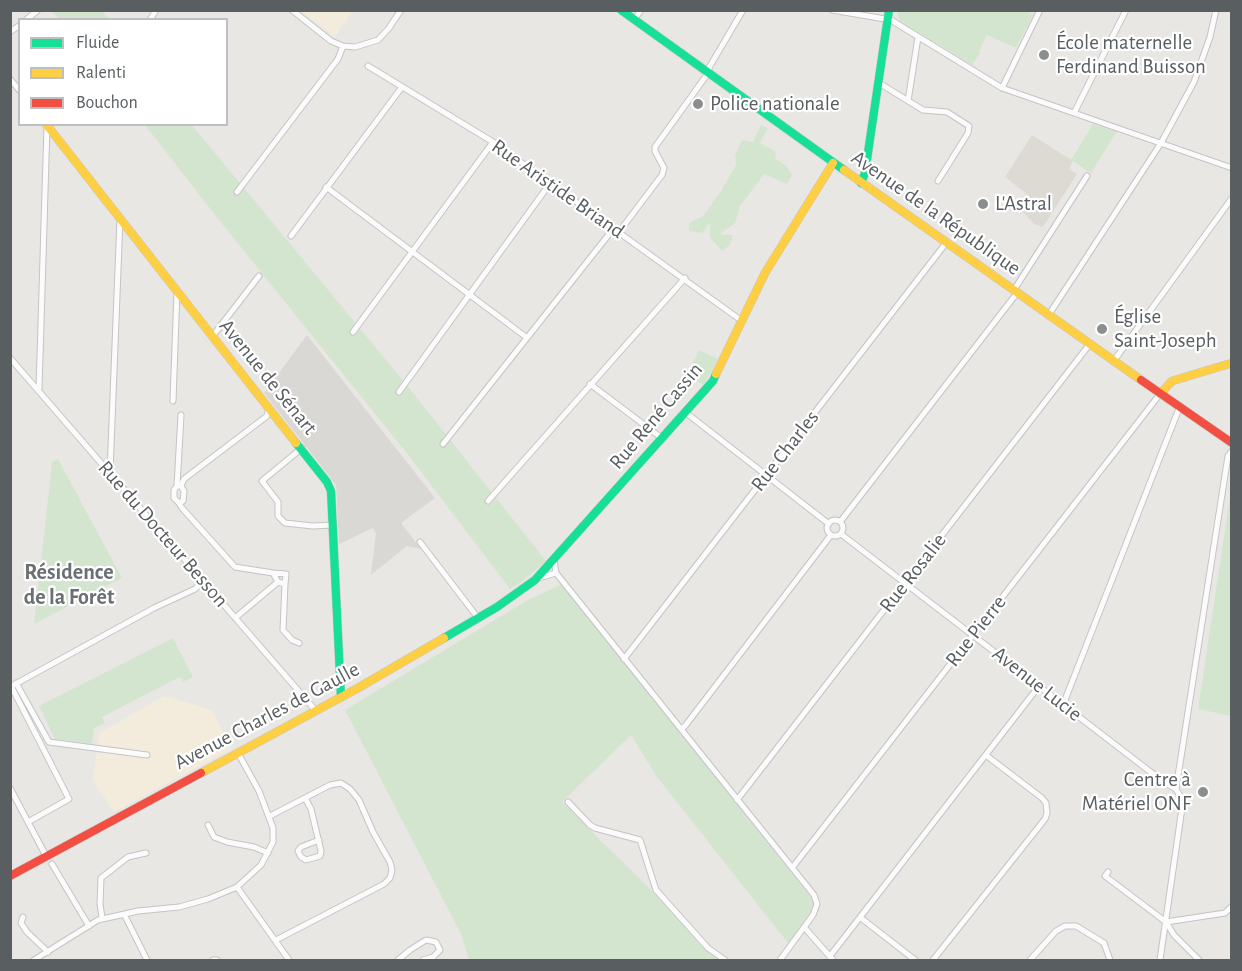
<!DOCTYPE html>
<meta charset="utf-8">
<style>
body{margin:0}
#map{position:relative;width:1242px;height:971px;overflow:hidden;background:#e9e7e4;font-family:"Alegreya Sans",sans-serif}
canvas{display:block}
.frame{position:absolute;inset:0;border:12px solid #595e61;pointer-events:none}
.legend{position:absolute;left:18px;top:18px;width:210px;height:108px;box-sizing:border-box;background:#fff;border:2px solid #bdbfc0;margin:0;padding:8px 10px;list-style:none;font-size:18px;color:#595e61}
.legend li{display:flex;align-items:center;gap:12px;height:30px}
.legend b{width:30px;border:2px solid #bdbfc0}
</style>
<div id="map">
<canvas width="1242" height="971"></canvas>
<div class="frame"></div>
<ul class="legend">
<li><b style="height:8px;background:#16e098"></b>Fluide</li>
<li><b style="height:8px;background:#ffcf43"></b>Ralenti</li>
<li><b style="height:8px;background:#f24e42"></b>Bouchon</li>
</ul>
</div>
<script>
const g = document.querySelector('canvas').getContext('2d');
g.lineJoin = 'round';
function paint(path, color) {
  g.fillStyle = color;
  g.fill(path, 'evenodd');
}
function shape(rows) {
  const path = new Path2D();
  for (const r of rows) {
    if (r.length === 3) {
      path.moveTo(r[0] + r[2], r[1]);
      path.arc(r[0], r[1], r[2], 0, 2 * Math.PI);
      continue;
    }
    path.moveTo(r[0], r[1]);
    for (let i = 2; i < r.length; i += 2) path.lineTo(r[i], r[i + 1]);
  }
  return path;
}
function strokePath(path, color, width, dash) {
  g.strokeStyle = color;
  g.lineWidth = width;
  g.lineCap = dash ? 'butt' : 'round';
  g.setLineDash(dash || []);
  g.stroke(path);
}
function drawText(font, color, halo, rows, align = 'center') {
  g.font = font + ' "Alegreya Sans",sans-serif';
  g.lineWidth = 4.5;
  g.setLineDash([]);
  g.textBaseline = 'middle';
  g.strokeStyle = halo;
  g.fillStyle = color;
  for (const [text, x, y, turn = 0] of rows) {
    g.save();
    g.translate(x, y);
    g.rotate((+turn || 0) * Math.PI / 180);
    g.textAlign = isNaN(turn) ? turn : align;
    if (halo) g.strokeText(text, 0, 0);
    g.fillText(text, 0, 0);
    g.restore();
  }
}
const commercial = shape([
 [301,11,353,11,335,37],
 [164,696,212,710,231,749,114,812,93,780,99,733]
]);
const industrial = shape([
 [307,335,435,498,401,523,421,549,407,546,371,575,376,533,373,528,339,544,336,485,264,393]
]);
const education = shape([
 [1032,135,1073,161,1069,169,1077,174,1043,227,1034,224,1020,209,1028,195,1005,177]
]);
const green = shape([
 [52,11,102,11,109,19,59,19],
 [898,11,1032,10,1030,14,1033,15,1016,48,987,35,979,51,980,53,972,65,900,21,898,15],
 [1093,124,1117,131,1091,173,1071,160],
 [145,125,192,125,410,389,546,561,524,580,510,589,409,456,215,215],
 [761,125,768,128,760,143,776,152,775,159,786,165,792,175,787,184,764,174,740,206,735,223,720,234,733,235,730,245,722,251,710,238,710,222,702,233,689,231,689,223,703,216,721,191,736,165,735,155,742,140,753,142],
 [699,350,718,359,704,385,687,377],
 [58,459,122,578,34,624,52,462],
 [1231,490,1232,716,1231,716,1198,709],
 [562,584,813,900,813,910,788,943,657,777,631,735,562,802,669,908,700,945,719,960,469,960,461,934,345,710,526,601],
 [173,638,193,677,183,682,180,677,102,717,105,723,94,728,92,744,55,739,39,706]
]);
const street = shape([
 [292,10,331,41,343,46],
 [832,10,891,20,1002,88,1232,168],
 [26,20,38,10],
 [150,20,156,10],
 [634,20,641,10],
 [10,32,20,25],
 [368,66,493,142,742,321],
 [10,79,20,91],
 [879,83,923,110,947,112,969,126,968,133,938,181],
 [1002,88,1040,10],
 [908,101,918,37],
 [1074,113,1126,10],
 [326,187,526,337],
 [237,192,338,59,343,46,355,47,378,40,389,28,401,10],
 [291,236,402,87],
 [1014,290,1087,176],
 [1048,316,1161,143,1194,82,1210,37,1216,10],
 [353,332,493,142],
 [212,337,259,276],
 [10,358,316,711],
 [1113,362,1232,198],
 [590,384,663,439],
 [39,389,47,126],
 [399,392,551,182],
 [173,401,177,291],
 [685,412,829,524],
 [443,444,610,233,622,228,662,175,664,168,655,151,655,147,706,76,710,66,743,10],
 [302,448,262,481,278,502,278,516,285,523,313,526,333,525],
 [110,472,120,219],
 [177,486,181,415],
 [177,486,181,486,184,491,183,501,179,503,174,498,174,490,177,486],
 [181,486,184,479,267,416,269,407],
 [488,501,685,278],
 [179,503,182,508,235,567,273,573],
 [835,528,8],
 [840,522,1017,293],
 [841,534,1165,783,1176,789,1183,801,1160,960],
 [420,542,478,618],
 [554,560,556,573,814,895,817,904,813,915,780,960],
 [273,573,286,574,285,584,278,582,273,573],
 [539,578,556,573],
 [285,584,283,630,292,640,299,643],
 [235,618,278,582],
 [624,659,946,243],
 [16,683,49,742,147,755],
 [11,686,69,799,28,822],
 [10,687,154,608,195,589,203,581],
 [1063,705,1180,406],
 [681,729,685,726,831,535],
 [10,788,46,856],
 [1176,789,1228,456,1232,451],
 [305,798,311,809,321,851,320,856,306,860,301,857,298,851,301,847,319,840],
 [737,800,1089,345],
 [568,802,590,825,595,828,640,840,656,890,708,948,725,960],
 [270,816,330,785,341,783,350,789,359,800,373,832,390,862,392,870,390,878,384,884,276,940],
 [208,825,214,837,227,842,254,847,268,853],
 [52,864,89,926],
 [792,868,1160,394],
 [1108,872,1105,876,1166,922,1174,935,1199,960],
 [237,887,289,960],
 [124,914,147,960],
 [23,917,21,923,27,932,48,952],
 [102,918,100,904,101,878,128,857,146,853],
 [861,918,915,960],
 [1166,922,1225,913,1232,906],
 [804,927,833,960],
 [830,956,1039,686],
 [34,960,98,920,138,911,179,907,208,899,237,887,261,865,273,842,273,828,259,791,238,753],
 [213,960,217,960],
 [398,960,410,950,426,940,436,942,440,950,433,957,423,960],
 [933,960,1045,819,1047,813,1046,803,1042,798,987,756],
 [1030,960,1056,931,1065,926,1076,926,1104,943,1110,960]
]);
const fast = shape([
 [621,10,844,170],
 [861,183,865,173,889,10],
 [296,443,327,482,331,491,341,697],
 [444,638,497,607,535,580,713,381,716,374]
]);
const slow = shape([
 [46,124,296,443],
 [844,170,1141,380],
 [716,374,765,273,833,163],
 [1160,394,1172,381,1232,363],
 [201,773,358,688,444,638]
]);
const jam = shape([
 [1141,380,1232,443],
 [10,876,201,773]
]);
const markers = [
 [1044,55,6,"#8b8e8f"],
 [698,104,6,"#8b8e8f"],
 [983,204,6,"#8b8e8f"],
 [1102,329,6,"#8b8e8f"],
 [1203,792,6,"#8b8e8f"]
];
const poiNames = [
 ["École maternelle",1056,43],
 ["Ferdinand Buisson",1056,67],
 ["Police nationale",710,104],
 ["L'Astral",995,204],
 ["Église",1114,317],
 ["Saint-Joseph",1114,341],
 ["Centre à",1191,780,"right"],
 ["Matériel ONF",1191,804,"right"]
];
const streetNames = [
 ["Rue Aristide Briand",558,189,35],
 ["Avenue de la République",936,213,35],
 ["Avenue de Sénart",268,377,51],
 ["Rue René Cassin",656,416,-50],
 ["Rue Charles",785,451,-52],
 ["Rue du Docteur Besson",163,534,49],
 ["Rue Rosalie",913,573,-52],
 ["Rue Pierre",976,631,-52],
 ["Avenue Lucie",1037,684,38],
 ["Avenue Charles de Gaulle",267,716,-28]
];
const neighbourhoodNames = [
 ["Résidence",69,572],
 ["de la Forêt",69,597]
];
paint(commercial, '#f3ebdc');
paint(industrial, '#dad8d5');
paint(education, '#ddd9d3');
paint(green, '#d4e5cf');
strokePath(street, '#c4c4c5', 7);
strokePath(fast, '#c5c6c6', 9);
strokePath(slow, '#c5c6c6', 9);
strokePath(jam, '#c5c6c6', 9);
strokePath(street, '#fcfbfb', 5);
strokePath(fast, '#16e098', 8);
strokePath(slow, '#ffcf43', 8);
strokePath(jam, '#f24e42', 8);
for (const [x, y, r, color] of markers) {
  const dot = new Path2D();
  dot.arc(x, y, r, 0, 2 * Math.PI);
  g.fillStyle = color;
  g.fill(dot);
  strokePath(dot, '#fff', 2);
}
drawText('21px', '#595e61', '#fff', poiNames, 'left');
drawText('21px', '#595e61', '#fff', streetNames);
drawText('bold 22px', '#6a7073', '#fff', neighbourhoodNames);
</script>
